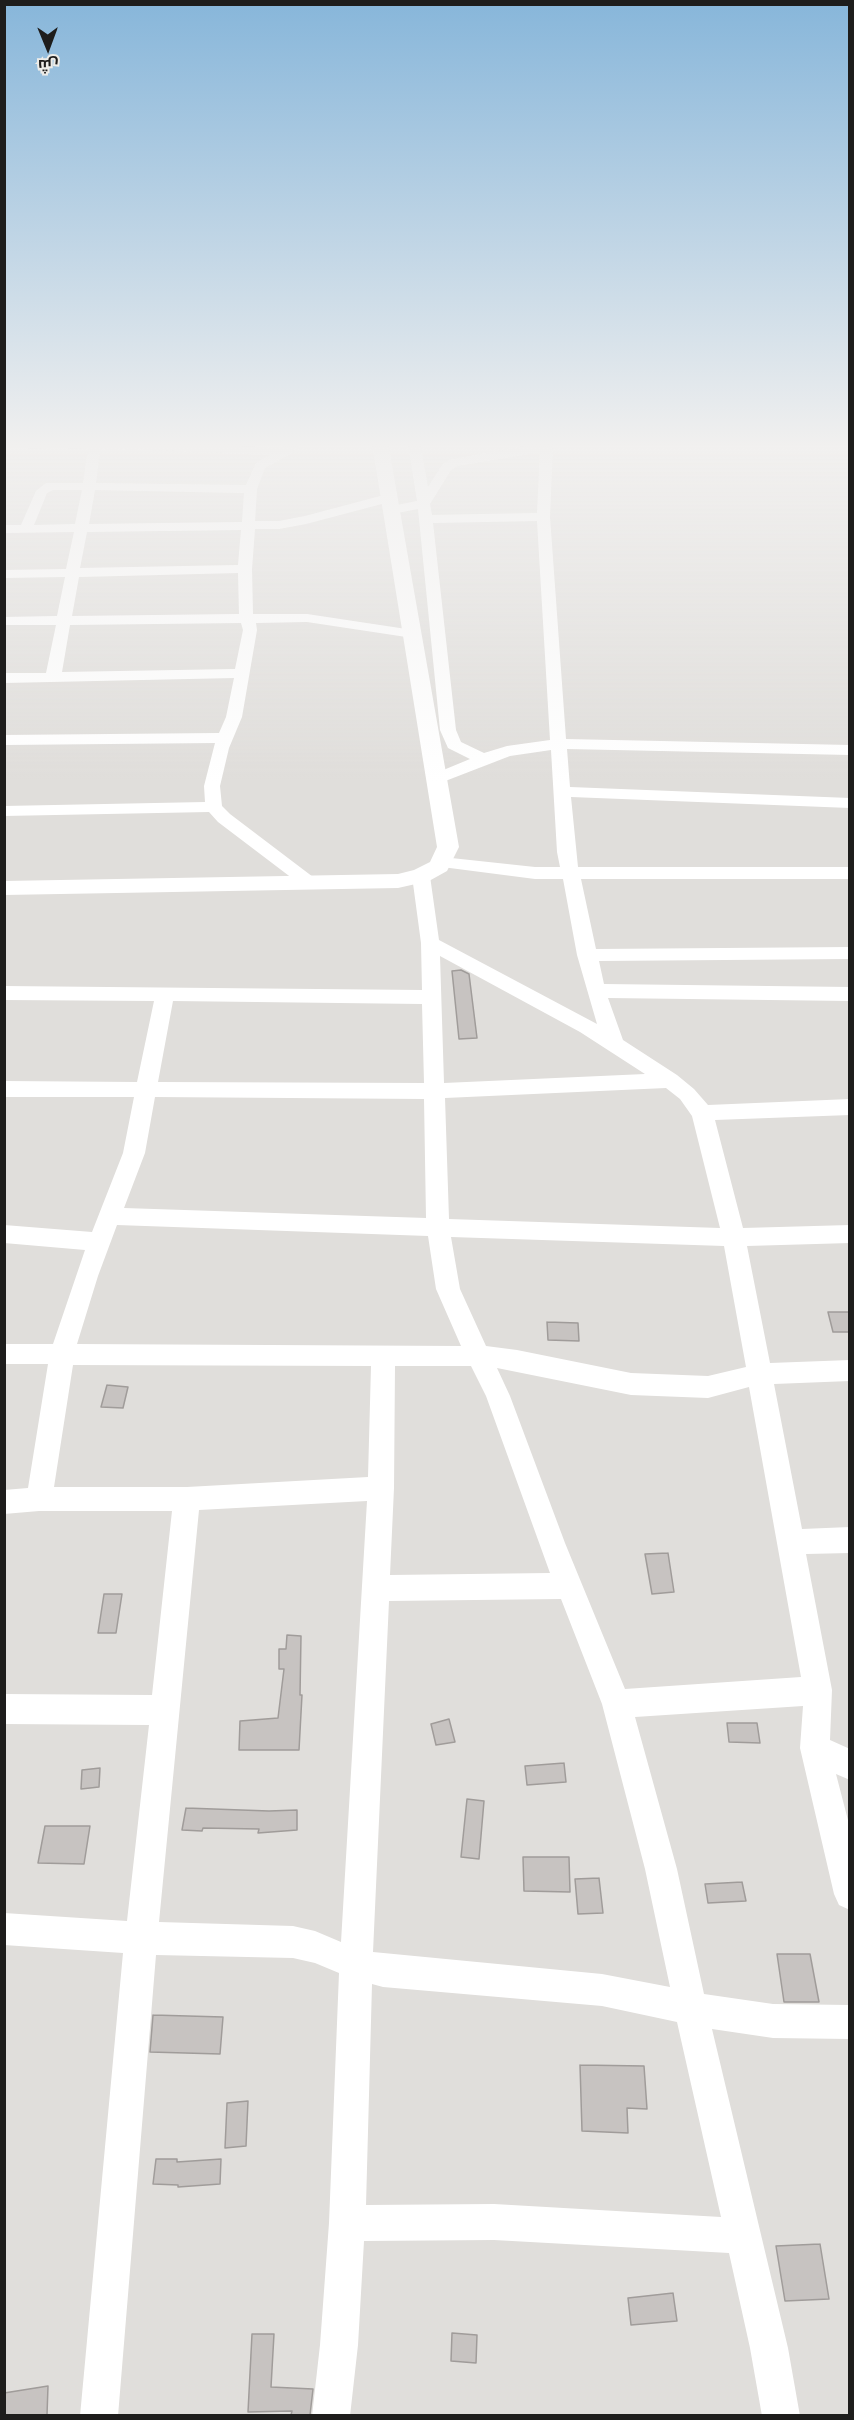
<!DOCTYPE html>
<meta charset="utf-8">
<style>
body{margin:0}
#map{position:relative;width:854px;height:2420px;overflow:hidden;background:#e0dedb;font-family:Quicksand,Cairo,sans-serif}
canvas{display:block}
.frame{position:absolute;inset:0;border:6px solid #1e1d1c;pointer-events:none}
.north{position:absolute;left:18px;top:18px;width:60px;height:60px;-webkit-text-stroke:4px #edece8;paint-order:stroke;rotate:179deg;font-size:16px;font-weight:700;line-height:24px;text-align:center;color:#1e1d1c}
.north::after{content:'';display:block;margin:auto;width:21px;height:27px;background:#1e1d1c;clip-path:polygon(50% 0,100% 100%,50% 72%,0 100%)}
</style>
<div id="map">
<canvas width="854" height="2420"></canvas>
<div class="frame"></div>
<div class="north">ش</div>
</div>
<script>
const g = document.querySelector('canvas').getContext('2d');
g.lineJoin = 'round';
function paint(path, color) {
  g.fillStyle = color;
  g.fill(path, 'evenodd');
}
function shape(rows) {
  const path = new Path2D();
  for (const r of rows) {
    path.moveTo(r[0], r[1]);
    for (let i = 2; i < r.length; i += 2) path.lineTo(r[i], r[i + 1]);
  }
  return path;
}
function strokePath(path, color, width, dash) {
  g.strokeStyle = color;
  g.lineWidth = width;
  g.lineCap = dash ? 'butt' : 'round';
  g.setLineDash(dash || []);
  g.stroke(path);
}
const building = shape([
 [461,970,469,974,477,1038,459,1039,452,971,461,970],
 [828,1312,849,1312,849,1332,833,1332,828,1312],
 [547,1322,578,1323,579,1341,548,1340,547,1322],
 [107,1385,128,1387,123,1408,101,1407,107,1385],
 [668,1553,674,1592,652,1594,645,1554,668,1553],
 [104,1594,122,1594,116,1633,98,1633,104,1594],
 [287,1635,301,1636,300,1695,302,1695,299,1750,239,1750,240,1721,278,1718,284,1669,279,1669,279,1649,286,1649,287,1635],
 [449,1719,455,1742,436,1745,431,1724,449,1719],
 [727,1723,757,1723,760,1743,729,1742,727,1723],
 [564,1763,566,1782,527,1785,525,1766,564,1763],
 [100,1768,99,1787,81,1789,82,1770,100,1768],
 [467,1799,484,1801,479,1859,461,1857,467,1799],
 [186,1808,269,1811,297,1810,297,1830,258,1833,259,1829,203,1828,202,1831,182,1830,186,1808],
 [45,1826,90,1826,84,1864,38,1863,45,1826],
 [523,1857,569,1857,570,1892,524,1891,523,1857],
 [599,1878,603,1913,578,1914,575,1879,599,1878],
 [742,1882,746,1901,708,1903,705,1884,742,1882],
 [777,1954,810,1954,819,2002,784,2002,777,1954],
 [153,2015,223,2017,220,2054,150,2052,153,2015],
 [580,2065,644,2066,647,2109,627,2108,628,2133,582,2131,580,2065],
 [248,2101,246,2146,225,2148,227,2103,248,2101],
 [156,2159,177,2159,177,2162,221,2159,220,2184,178,2187,178,2185,153,2184,156,2159],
 [820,2244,829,2299,785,2301,776,2246,820,2244],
 [673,2293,677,2321,631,2325,628,2298,673,2293],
 [452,2333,477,2335,476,2363,451,2361,452,2333],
 [252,2334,274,2334,271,2387,313,2389,310,2415,291,2415,292,2411,248,2412,252,2334],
 [48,2386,47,2415,4,2415,4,2393,48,2386]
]);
const minor = shape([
 [4,443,164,443,282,448,288,443,300,443,292,453,265,468,257,489,255,521,279,521,305,516,388,494,393,495,394,498,393,501,306,524,279,529,255,529,252,569,253,614,307,614,413,630,420,634,413,638,307,622,256,623,257,630,242,717,229,748,220,786,222,806,230,814,317,880,320,884,317,888,305,888,218,822,209,812,4,816,4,806,205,802,204,786,215,743,4,745,4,735,219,733,226,717,234,678,4,683,4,673,46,673,56,625,4,625,4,617,57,616,65,577,4,578,4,570,66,569,74,532,4,533,4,525,21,525,36,491,46,483,83,483,88,449,4,448,4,443],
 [100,449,152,450,270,455,256,463,246,485,96,483,100,449],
 [53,490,82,490,75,524,34,525,47,493,53,490],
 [95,490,244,493,242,522,89,524,95,490],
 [241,530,238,565,80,568,87,532,241,530],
 [238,573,239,614,72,616,79,577,238,573],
 [241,623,243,630,235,669,62,672,70,625,241,623],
 [408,443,420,443,428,487,442,465,449,460,541,443,553,443,550,517,566,739,850,745,850,755,567,749,570,787,850,798,850,808,571,797,578,867,850,867,850,879,581,879,596,949,850,947,850,959,599,961,604,984,850,987,850,1001,608,998,623,1040,677,1075,694,1089,708,1105,850,1099,850,1115,715,1120,743,1228,850,1225,850,1243,747,1246,770,1363,850,1360,850,1381,774,1384,802,1529,850,1527,850,1553,806,1554,832,1690,830,1740,850,1749,850,1780,836,1774,850,1828,850,1910,839,1905,834,1894,800,1748,803,1706,635,1717,677,1869,704,1994,773,2004,850,2005,850,2039,773,2038,712,2029,788,2348,800,2416,762,2416,750,2348,729,2253,494,2240,364,2241,358,2345,350,2416,312,2416,320,2345,329,2223,339,1973,315,1963,293,1958,156,1955,118,2416,80,2416,123,1953,4,1945,4,1913,127,1921,149,1725,4,1724,4,1694,152,1695,172,1511,39,1511,4,1514,4,1490,28,1488,48,1364,4,1364,4,1344,53,1344,85,1250,4,1243,4,1225,92,1232,123,1153,134,1097,4,1097,4,1081,137,1082,154,1001,4,1000,4,986,422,990,421,943,412,876,415,872,421,870,427,872,430,876,439,940,597,1024,577,955,563,879,535,879,442,867,436,866,433,862,436,858,442,857,535,867,560,867,557,852,551,750,510,756,435,785,427,780,429,776,470,759,448,748,440,730,418,509,392,514,385,510,387,507,417,501,408,443],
 [540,452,537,513,432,515,430,504,451,470,457,466,540,452],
 [537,521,550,740,507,746,484,753,461,742,456,730,433,523,537,521],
 [440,956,580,1032,645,1074,444,1083,440,956],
 [173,1001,422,1004,424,1083,158,1082,173,1001],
 [666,1088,680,1099,692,1116,720,1228,449,1219,445,1098,666,1088],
 [155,1097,424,1099,426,1218,124,1208,145,1153,155,1097],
 [117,1225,428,1236,436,1289,461,1346,77,1344,98,1276,117,1225],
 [451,1237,724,1246,746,1367,708,1376,631,1373,517,1350,486,1346,460,1289,451,1237],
 [73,1365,371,1366,368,1477,187,1487,54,1487,73,1365],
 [395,1366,471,1366,486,1396,550,1573,390,1575,394,1488,395,1366],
 [497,1368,631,1395,708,1398,749,1387,801,1677,625,1689,565,1543,510,1396,497,1368],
 [367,1501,341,1942,315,1931,293,1926,159,1922,199,1510,367,1501],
 [561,1599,602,1704,645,1869,670,1987,602,1974,373,1952,389,1601,561,1599],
 [372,1984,383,1987,602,2006,677,2022,721,2217,494,2204,366,2205,372,1984]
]);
const major = shape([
 [372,443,388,443,459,847,447,871,429,881,398,888,4,895,4,881,398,874,414,870,430,862,437,847,372,443]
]);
paint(building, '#c7c3c1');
strokePath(building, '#a09c9a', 1.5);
paint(minor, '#fff');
paint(major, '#fff');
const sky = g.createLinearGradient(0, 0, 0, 782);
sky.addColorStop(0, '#87b6da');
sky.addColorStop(0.57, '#f1f0ef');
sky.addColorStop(1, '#f1f0ef00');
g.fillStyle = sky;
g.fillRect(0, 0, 854, 782);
</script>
